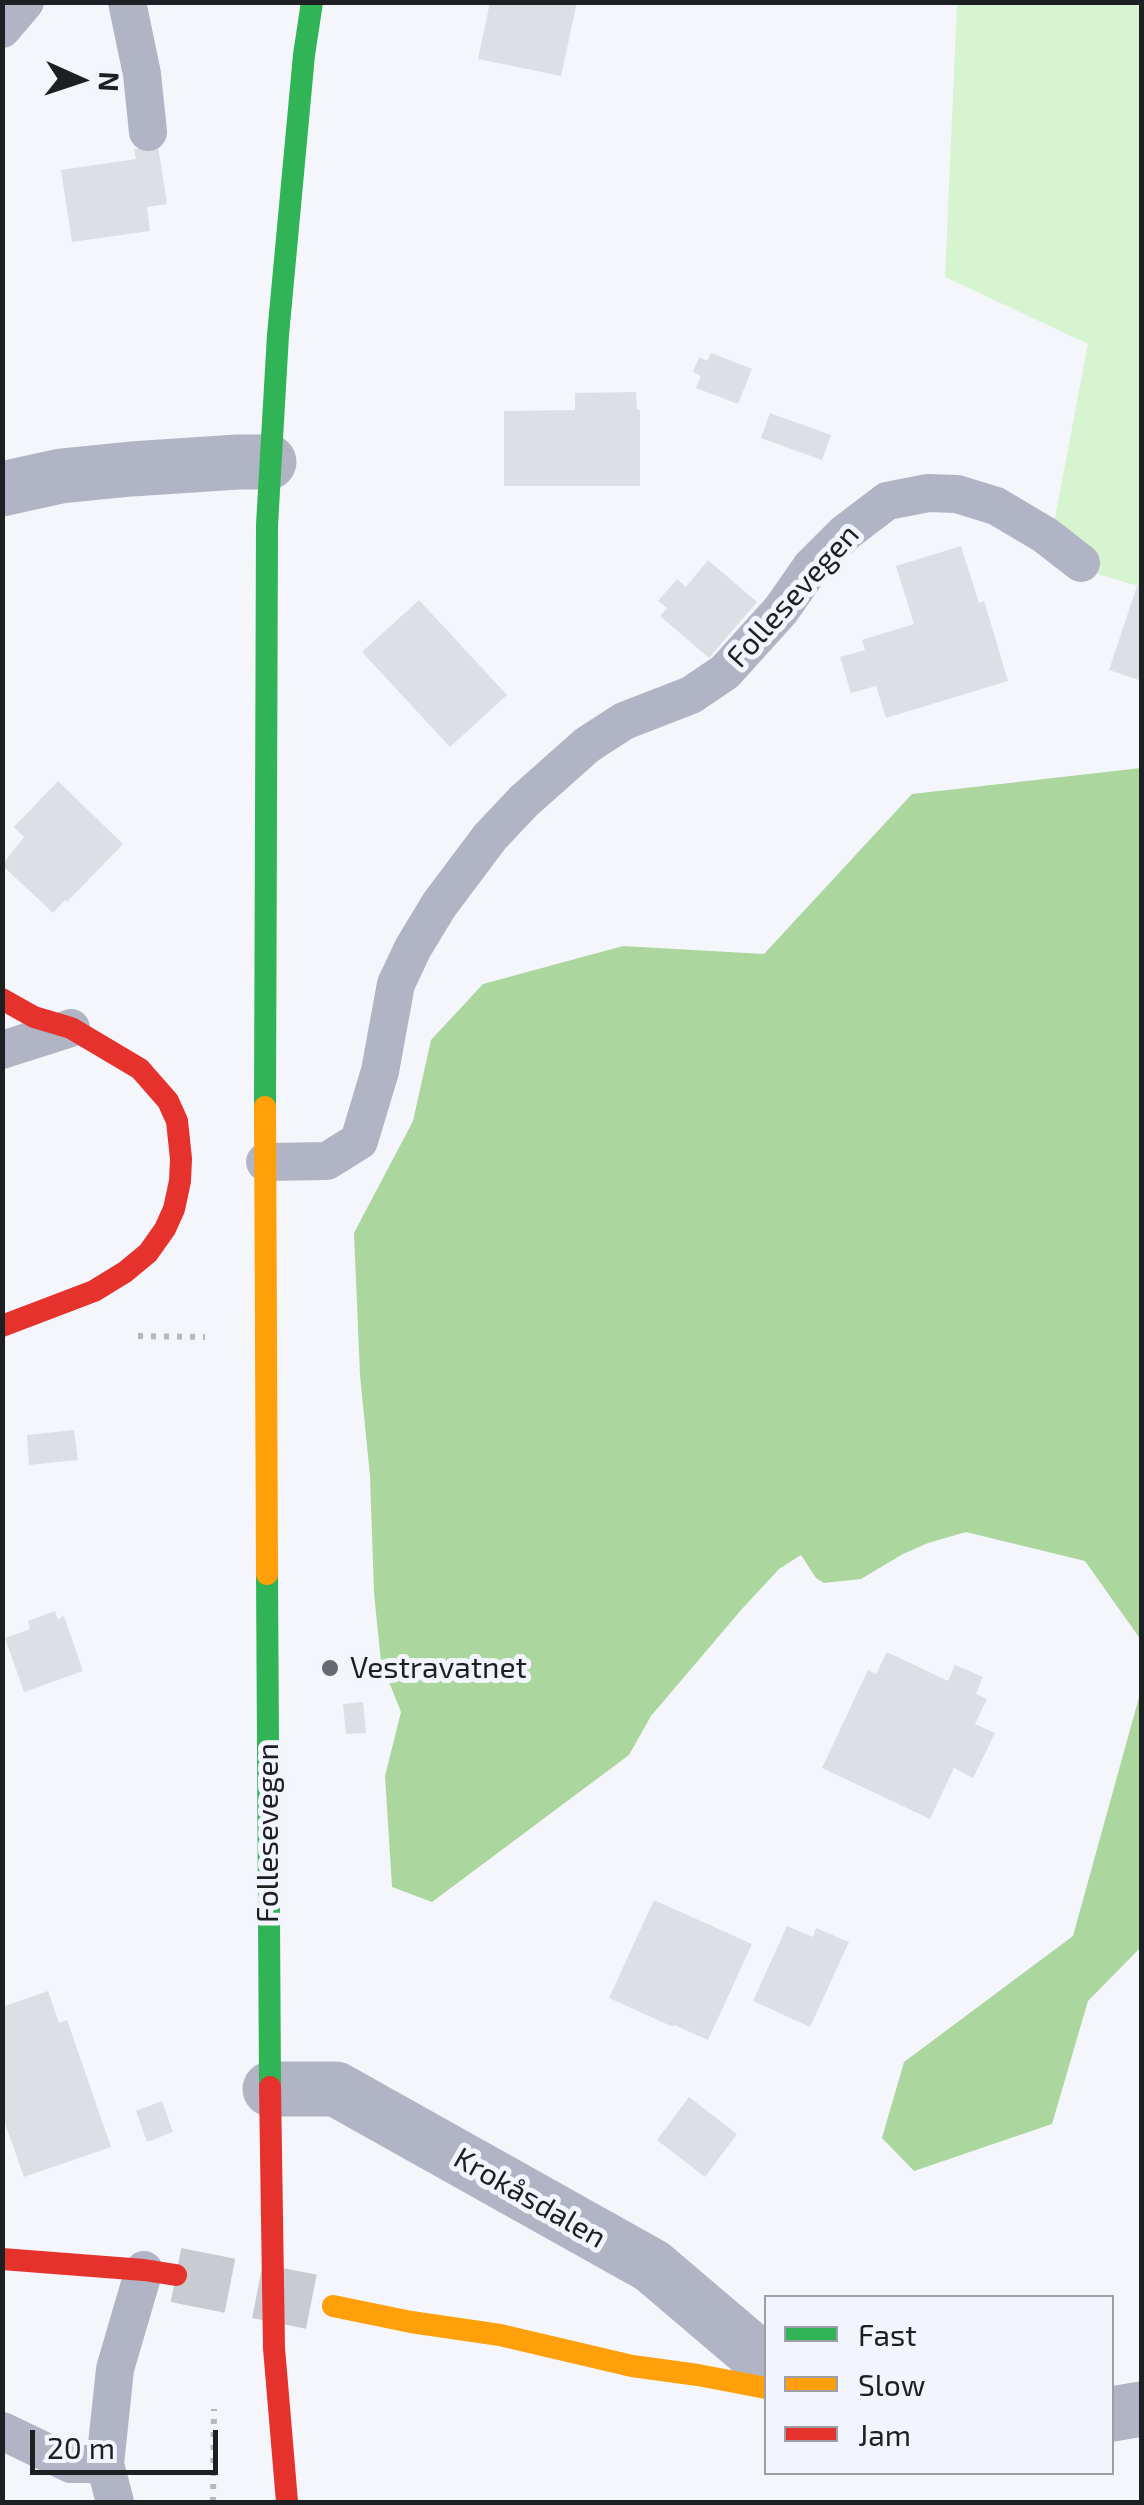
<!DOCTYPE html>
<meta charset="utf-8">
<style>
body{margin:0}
#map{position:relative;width:1144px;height:2505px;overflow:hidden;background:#f5f6fb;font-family:"Exo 2",sans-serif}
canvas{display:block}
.frame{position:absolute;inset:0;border:5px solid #1e1f23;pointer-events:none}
.legend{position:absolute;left:764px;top:2295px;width:350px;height:180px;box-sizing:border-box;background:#f2f4fe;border:2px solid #9d9fa6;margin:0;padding:12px 18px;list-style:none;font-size:30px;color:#1e1f23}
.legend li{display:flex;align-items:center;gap:20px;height:50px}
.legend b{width:50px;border:2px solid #9d9fa6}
.north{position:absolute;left:30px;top:30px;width:100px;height:100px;-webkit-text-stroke:8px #f2f4fe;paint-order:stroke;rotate:93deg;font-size:28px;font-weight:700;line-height:40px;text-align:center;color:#1e1f23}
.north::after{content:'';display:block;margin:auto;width:35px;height:45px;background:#1e1f23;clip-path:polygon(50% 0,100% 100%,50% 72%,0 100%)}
.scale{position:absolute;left:30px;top:2430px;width:188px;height:45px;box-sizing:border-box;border:5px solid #1e1f23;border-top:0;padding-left:12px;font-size:30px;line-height:35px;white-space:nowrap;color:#1e1f23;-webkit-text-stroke:8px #f2f4fe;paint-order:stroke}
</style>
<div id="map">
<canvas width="1144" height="2505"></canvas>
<div class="frame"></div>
<ul class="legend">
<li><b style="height:12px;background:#30b455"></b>Fast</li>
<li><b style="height:12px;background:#ff9f0a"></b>Slow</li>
<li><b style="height:12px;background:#e5322d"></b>Jam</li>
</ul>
<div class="north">N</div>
<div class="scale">20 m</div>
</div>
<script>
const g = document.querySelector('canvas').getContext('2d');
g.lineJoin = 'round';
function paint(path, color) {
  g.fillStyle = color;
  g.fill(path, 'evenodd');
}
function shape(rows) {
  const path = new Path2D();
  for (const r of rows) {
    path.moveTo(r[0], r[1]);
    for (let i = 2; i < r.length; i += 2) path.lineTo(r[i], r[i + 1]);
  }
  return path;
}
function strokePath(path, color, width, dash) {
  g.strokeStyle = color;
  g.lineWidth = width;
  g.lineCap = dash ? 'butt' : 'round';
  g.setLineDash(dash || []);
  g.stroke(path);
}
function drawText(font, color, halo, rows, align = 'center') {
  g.font = font + ' "Exo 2",sans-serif';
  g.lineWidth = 10;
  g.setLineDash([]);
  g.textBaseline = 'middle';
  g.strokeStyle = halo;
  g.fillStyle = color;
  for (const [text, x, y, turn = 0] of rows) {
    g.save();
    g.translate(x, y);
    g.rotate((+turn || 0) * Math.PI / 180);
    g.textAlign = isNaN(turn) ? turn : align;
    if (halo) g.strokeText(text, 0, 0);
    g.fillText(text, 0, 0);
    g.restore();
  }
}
const green = shape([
 [957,3,1141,3,1141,587,1047,559,1088,344,945,277]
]);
const water = shape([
 [1141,768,1141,1640,1085,1561,966,1532,928,1543,903,1554,861,1579,824,1583,816,1578,801,1555,779,1569,741,1610,651,1716,629,1755,432,1902,392,1887,385,1776,401,1712,381,1662,374,1593,370,1476,360,1375,354,1233,413,1121,431,1040,483,984,623,946,764,954,912,794],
 [1141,1690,1141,1947,1088,2001,1052,2124,914,2171,882,2138,904,2062,1073,1936]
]);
const building = shape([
 [490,2,577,2,561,76,478,59],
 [158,146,167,204,147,207,150,231,72,242,61,170,136,159,134,149],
 [711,353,752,369,738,404,696,388,701,376,693,372,699,357,707,361],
 [636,392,637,409,640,410,640,486,504,486,504,411,575,410,575,393],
 [770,413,831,435,822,460,761,438],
 [961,546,979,603,984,601,1008,681,886,718,876,686,851,693,840,657,865,650,862,640,914,624,896,566],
 [708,560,757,602,709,658,660,616,667,608,658,601,677,579,686,587],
 [1137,586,1142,587,1142,681,1109,670],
 [419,600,507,695,450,747,362,652],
 [58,781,123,844,67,902,65,900,53,913,2,865,24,837,14,827],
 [74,1430,78,1460,29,1465,27,1435],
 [55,1611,58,1619,64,1616,83,1671,24,1692,5,1638,30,1629,28,1621],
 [887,1652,948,1681,955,1665,983,1677,976,1694,987,1699,975,1724,995,1733,973,1778,954,1768,930,1819,822,1768,868,1670,876,1674],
 [363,1702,366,1733,346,1734,343,1704],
 [654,1900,752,1944,708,2040,674,2025,673,2027,609,1998],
 [787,1926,813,1937,816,1928,849,1942,810,2027,753,2001],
 [48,1991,59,2023,67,2020,111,2147,24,2177,2,2115,2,2007],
 [689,2097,737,2134,705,2177,657,2140],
 [162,2101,173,2132,147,2142,136,2111]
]);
const secondaryTunnel = shape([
 [176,2275,333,2306]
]);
const path = shape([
 [138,1336,205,1337],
 [213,2502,214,2409]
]);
const lane = shape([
 [127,2,142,74,148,132],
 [2,29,25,2],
 [2,1050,71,1028],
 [265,1162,327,1161,359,1141,380,1071,396,984,413,948,439,905,490,837,524,801,587,745,624,721,691,695,725,672,781,610,811,567,845,533,887,501,928,493,957,494,996,506,1045,535,1081,563],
 [2,2431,71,2464,105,2464],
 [115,2502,105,2464,115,2369,144,2270]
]);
const street = shape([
 [2,489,61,476,131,469,238,462,269,462],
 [270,2089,336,2089,652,2266,766,2363],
 [1112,2414,1142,2409]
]);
const fast = shape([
 [265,1107,267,525,278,335,304,55,312,2],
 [267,1574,270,2087]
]);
const slow = shape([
 [265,1107,267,1574],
 [333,2306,411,2322,500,2335,632,2366,698,2375,766,2388]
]);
const jam = shape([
 [2,999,34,1017,71,1028,140,1069,168,1101,177,1121,181,1159,180,1181,174,1209,165,1229,148,1253,125,1272,94,1291,2,1326],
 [270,2087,274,2348,287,2502],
 [2,2259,144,2270,176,2275]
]);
const markers = [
 [330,1668,10,"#696a6f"]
];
const streetNames = [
 ["Follesevegen",793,596,-48],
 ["Follesevegen",268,1833,-90],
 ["Krokåsdalen",530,2198,30]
];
const poiNames = [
 ["Vestravatnet",350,1668]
];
paint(green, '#d7f4d0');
paint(water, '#abd69d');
paint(building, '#dddfe5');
strokePath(secondaryTunnel, '#cacbd0', 55, [55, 28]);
strokePath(path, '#b6b8c3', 6, [5, 8]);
strokePath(lane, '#b0b4c5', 38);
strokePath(street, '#b0b4c5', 55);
strokePath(fast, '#30b455', 22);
strokePath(slow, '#ff9f0a', 22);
strokePath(jam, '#e5322d', 22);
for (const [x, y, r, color] of markers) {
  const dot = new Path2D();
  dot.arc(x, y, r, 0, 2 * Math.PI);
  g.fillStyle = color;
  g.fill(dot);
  strokePath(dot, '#f2f4fe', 4);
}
drawText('30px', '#1e1f23', '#f2f4fe', streetNames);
drawText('30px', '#1e1f23', '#f2f4fe', poiNames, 'left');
</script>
